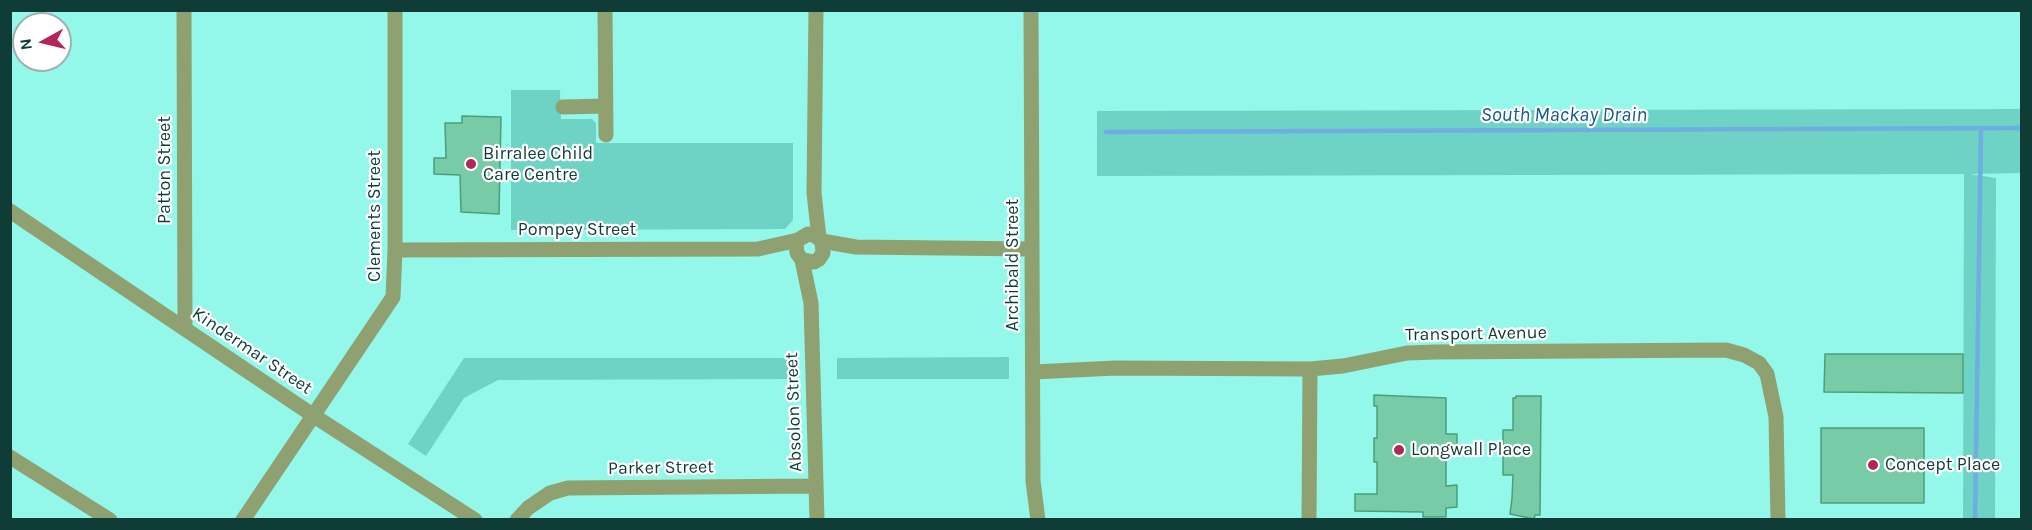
<!DOCTYPE html>
<style>
body{margin:0}
#map{position:relative;width:2032px;height:530px;overflow:hidden;background:#93f8ea;font-family:Karla,sans-serif}
canvas{display:block}
.frame{position:absolute;inset:0;border:12px solid #0f3c37;pointer-events:none}
.north{position:absolute;left:12px;top:12px;width:60px;height:60px;box-sizing:border-box;background:#fff;border:2px solid #9fb1af;border-radius:50%;rotate:262deg;font-size:16px;font-weight:700;line-height:24px;text-align:center;color:#0f3c37}
.north::after{content:'';display:block;margin:auto;width:21px;height:27px;background:#b4265b;clip-path:polygon(50% 0,100% 100%,50% 72%,0 100%)}
</style>
<div id="map">
<canvas width="2032" height="530"></canvas>
<div class="frame"></div>
<div class="north">N</div>
</div>
<script>
const g = document.querySelector('canvas').getContext('2d');
g.lineJoin = 'round';
function paint(path, color) {
  g.fillStyle = color;
  g.fill(path, 'evenodd');
}
function shape(rows) {
  const path = new Path2D();
  for (const r of rows) {
    path.moveTo(r[0], r[1]);
    for (let i = 2; i < r.length; i += 2) path.lineTo(r[i], r[i + 1]);
  }
  return path;
}
function strokePath(path, color, width, dash) {
  g.strokeStyle = color;
  g.lineWidth = width;
  g.lineCap = dash ? 'butt' : 'round';
  g.setLineDash(dash || []);
  g.stroke(path);
}
function drawText(font, color, halo, rows, align = 'center') {
  g.font = font + ' Karla,sans-serif';
  g.lineWidth = 4.5;
  g.setLineDash([]);
  g.textBaseline = 'middle';
  g.strokeStyle = halo;
  g.fillStyle = color;
  for (const [text, x, y, turn = 0] of rows) {
    g.save();
    g.translate(x, y);
    g.rotate((+turn || 0) * Math.PI / 180);
    g.textAlign = isNaN(turn) ? turn : align;
    if (halo) g.strokeText(text, 0, 0);
    g.fillText(text, 0, 0);
    g.restore();
  }
}
const green = shape([
 [511,90,560,90,561,119,592,119,596,123,596,143,793,143,793,220,785,229,511,230],
 [2021,109,2021,173,1970,174,1996,178,1995,519,1963,519,1964,174,1097,176,1097,111],
 [1009,357,1009,379,837,379,837,358],
 [464,358,794,358,794,379,498,380,464,398,426,456,408,444]
]);
const stream = shape([
 [1106,132,2022,128],
 [1975,520,1981,128]
]);
const building = shape([
 [462,116,501,117,499,214,461,212,460,175,434,174,434,158,446,158,445,123,462,123,462,116],
 [1825,354,1963,354,1963,393,1824,392,1825,354],
 [1374,395,1446,398,1446,434,1457,434,1457,456,1446,456,1446,486,1457,485,1457,507,1446,508,1446,517,1423,517,1423,512,1355,511,1355,494,1377,494,1377,462,1374,462,1374,438,1377,438,1377,406,1374,406,1374,395],
 [1516,396,1541,396,1540,515,1535,515,1534,519,1510,514,1512,498,1513,475,1503,475,1503,430,1513,430,1513,398,1516,398,1516,396],
 [1821,428,1924,428,1924,503,1821,503,1821,428]
]);
const minor = shape([
 [184,10,185,329],
 [605,10,606,135],
 [816,10,814,193,819,238],
 [1031,10,1033,481,1038,520],
 [563,107,605,106],
 [10,211,314,416,475,520],
 [822,241,823,253,819,259,814,262,802,260,797,253,796,244,798,240,808,234,814,235,822,241,856,247,1032,249],
 [395,250,758,249,798,240],
 [802,260,811,303,817,520],
 [1033,372,1116,368,1310,369,1343,366,1407,353,1436,352,1726,350,1744,355,1759,363,1767,374,1776,417,1778,520],
 [10,457,110,520],
 [243,520,393,297,395,250,395,10],
 [517,520,528,508,550,493,568,488,816,486],
 [1309,520,1310,369]
]);
const markers = [
 [471,164,6,"#b4265b"],
 [1399,450,6,"#b4265b"],
 [1873,465,6,"#b4265b"]
];
const poiNames = [
 ["Birralee Child",483,154],
 ["Care Centre",483,175],
 ["Longwall Place",1411,450],
 ["Concept Place",1885,465]
];
const streetNames = [
 ["Patton Street",165,170,-90],
 ["Clements Street",375,216,-90],
 ["Pompey Street",577,230],
 ["Archibald Street",1013,265,-90],
 ["Transport Avenue",1476,334,-1],
 ["Kindermar Street",252,351,34],
 ["Absolon Street",794,412,-92],
 ["Parker Street",661,468,-1]
];
const waterNames = [
 ["South Mackay Drain",1564,115]
];
paint(green, '#6ed2c5');
strokePath(stream, '#70aee1', 4.5);
paint(building, '#77cca7');
strokePath(building, '#4b9e7c', 1.5);
strokePath(minor, '#8fa170', 15);
for (const [x, y, r, color] of markers) {
  const dot = new Path2D();
  dot.arc(x, y, r, 0, 2 * Math.PI);
  g.fillStyle = color;
  g.fill(dot);
  strokePath(dot, '#fff', 2);
}
drawText('18px', '#0f3c37', '#fff', poiNames, 'left');
drawText('18px', '#0f3c37', '#fff', streetNames);
drawText('italic 20px', '#125a8a', '#fff', waterNames);
</script>
